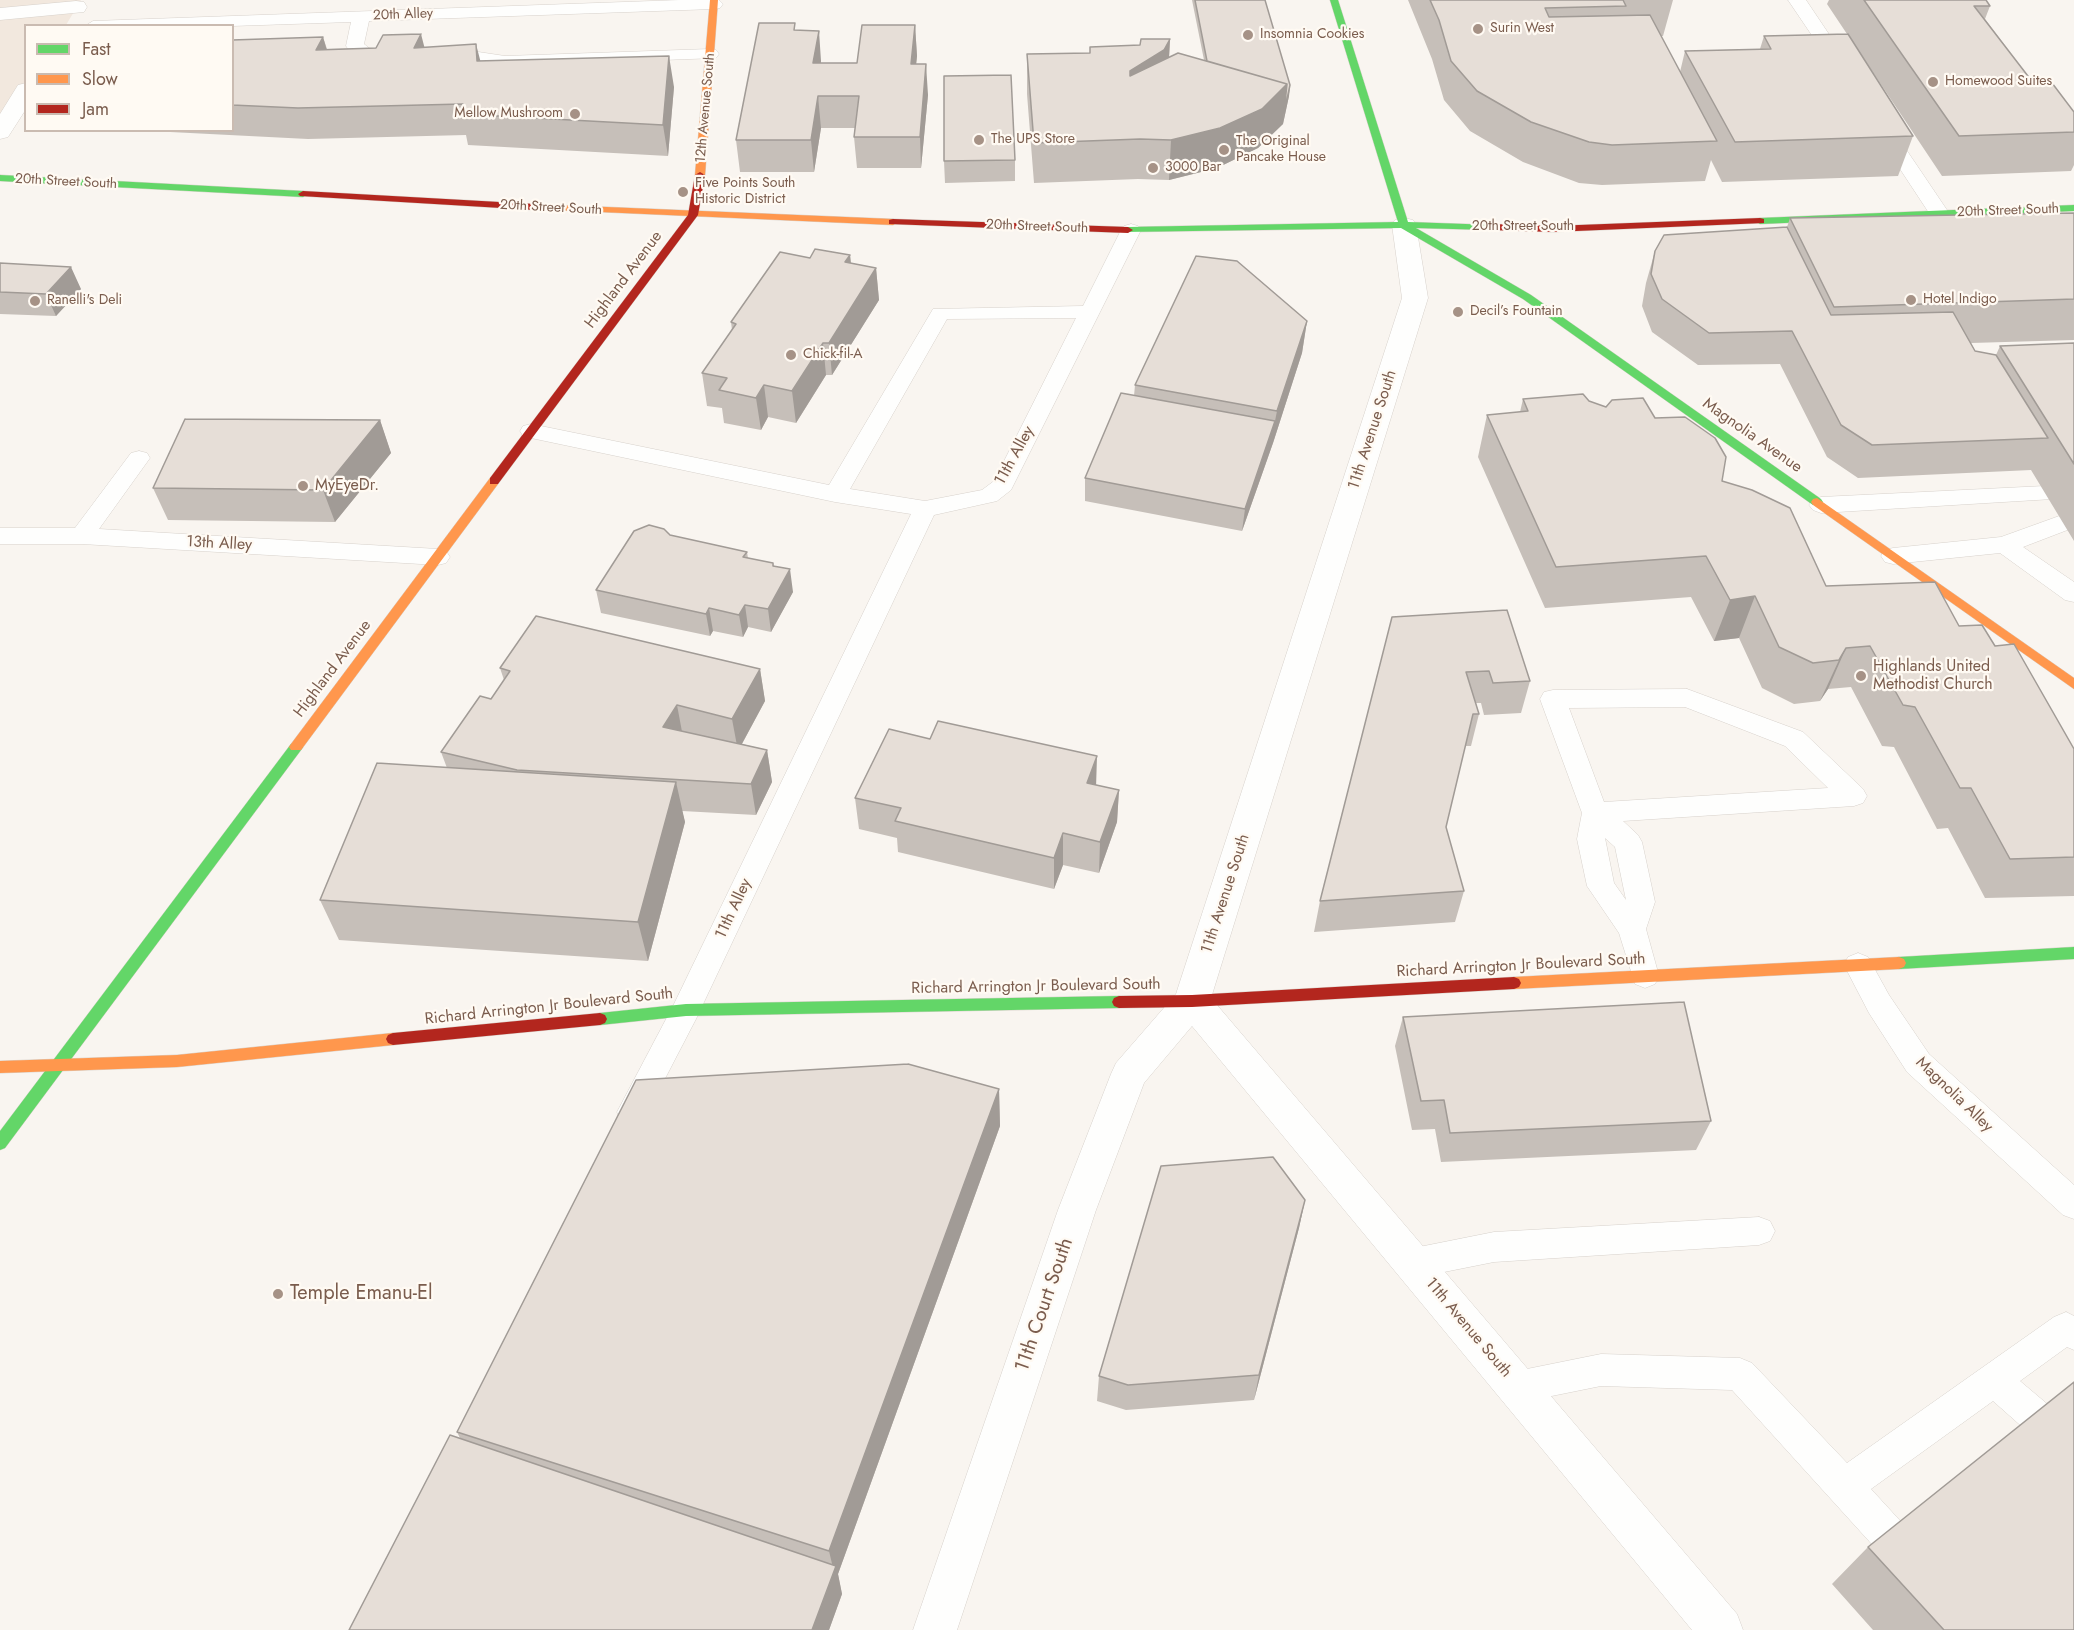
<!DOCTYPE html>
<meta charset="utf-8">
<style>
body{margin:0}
#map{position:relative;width:2074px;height:1630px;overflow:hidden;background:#f9f5f0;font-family:Jost,sans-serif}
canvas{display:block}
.legend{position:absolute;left:24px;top:24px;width:210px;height:108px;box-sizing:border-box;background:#fffaf3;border:2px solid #cabbb1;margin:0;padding:8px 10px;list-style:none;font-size:18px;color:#7a5c4d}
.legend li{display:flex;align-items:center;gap:12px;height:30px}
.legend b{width:30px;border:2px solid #cabbb1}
</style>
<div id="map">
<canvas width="2074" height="1630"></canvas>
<ul class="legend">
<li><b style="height:8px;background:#63d668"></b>Fast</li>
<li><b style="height:8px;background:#ff974d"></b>Slow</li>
<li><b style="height:8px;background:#b3261e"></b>Jam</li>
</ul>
</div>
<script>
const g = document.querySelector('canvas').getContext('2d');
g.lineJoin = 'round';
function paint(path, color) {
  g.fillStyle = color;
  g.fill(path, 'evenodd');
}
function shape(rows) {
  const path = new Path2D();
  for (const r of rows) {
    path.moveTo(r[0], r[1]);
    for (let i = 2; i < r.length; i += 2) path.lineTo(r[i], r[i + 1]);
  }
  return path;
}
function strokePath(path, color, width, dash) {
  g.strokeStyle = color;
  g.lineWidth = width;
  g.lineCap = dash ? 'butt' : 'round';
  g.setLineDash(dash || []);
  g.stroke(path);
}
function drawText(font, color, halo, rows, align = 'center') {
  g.font = font + ' Jost,sans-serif';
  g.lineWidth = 4.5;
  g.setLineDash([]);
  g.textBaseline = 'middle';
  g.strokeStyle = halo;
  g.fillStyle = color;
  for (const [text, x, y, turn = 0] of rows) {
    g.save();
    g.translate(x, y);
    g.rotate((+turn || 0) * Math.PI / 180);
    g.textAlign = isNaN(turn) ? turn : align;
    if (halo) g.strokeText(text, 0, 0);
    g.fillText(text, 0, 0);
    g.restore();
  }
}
const residential = shape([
 [0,0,81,0,66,25,26,26,25,91,0,133]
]);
const lane = shape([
 [680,0,719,0,723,4,720,8,714,9,369,21,364,44,374,52,397,53,400,57,397,61,391,62,364,61,349,50,346,46,351,22,232,26,85,26,93,21,680,0],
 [1788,0,1806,0,1849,64,1846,68,1834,68,1788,0],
 [710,49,716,50,719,54,716,58,505,66,465,60,442,60,436,59,433,55,436,51,442,50,465,50,505,56,710,49],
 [1884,125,1891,127,1949,213,1946,217,1939,219,1932,217,1929,213,1875,131,1877,127,1884,125],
 [1131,224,1138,226,1141,230,1011,490,997,501,934,515,696,1019,643,1121,632,1125,621,1121,617,1112,674,1004,911,514,835,502,531,438,523,436,520,431,523,426,531,424,829,485,933,309,1083,306,1121,230,1124,226,1131,224],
 [1076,318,994,481,982,490,925,501,850,489,947,319,1076,318],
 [139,451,147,453,150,458,99,529,438,549,446,551,450,557,446,563,438,565,82,544,0,544,0,528,75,528,131,453,139,451],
 [2045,486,2053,489,2057,494,2053,499,1821,513,1813,510,1809,505,1813,500,1821,497,2045,486],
 [2062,515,2070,517,2074,523,2070,529,2023,547,2074,582,2074,602,2065,600,2000,553,1893,564,1885,562,1881,556,1885,550,1893,548,2001,537,2062,515],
 [1687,689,1803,732,1863,789,1867,796,1863,803,1854,806,1623,821,1638,835,1642,842,1655,902,1646,929,1659,976,1655,984,1645,988,1635,984,1619,933,1587,886,1577,839,1582,813,1540,699,1544,692,1553,690,1687,689],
 [1685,707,1785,746,1828,788,1604,802,1569,708,1685,707],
 [1605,838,1615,847,1626,900,1614,883,1605,838],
 [1858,953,1868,957,1889,995,1929,1054,2074,1185,2074,1219,2063,1215,1907,1072,1869,1013,1844,965,1848,957,1858,953],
 [1759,1217,1770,1221,1775,1231,1770,1241,1759,1245,1494,1262,1414,1278,1403,1273,1398,1263,1403,1253,1414,1248,1494,1232,1759,1217],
 [2066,1312,2074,1316,2074,1350,2067,1347,2020,1381,2052,1408,2057,1420,2052,1432,2040,1437,2028,1432,1993,1401,1871,1489,1904,1525,1909,1538,1904,1551,1891,1556,1878,1551,1732,1390,1601,1386,1517,1403,1505,1398,1500,1387,1505,1376,1517,1371,1601,1354,1740,1358,1752,1363,1847,1463,2054,1317,2066,1312]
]);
const street = shape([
 [76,1,84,2,87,7,84,12,0,20,0,8,76,1],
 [26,83,26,109,8,137,0,139,0,114,18,85,26,83],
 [1404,218,1413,220,1416,225,1428,298,1211,998,1737,1614,1743,1630,1692,1630,1192,1026,1144,1083,1096,1210,957,1630,913,1630,1058,1210,1111,1074,1116,1063,1176,994,1402,298,1392,225,1395,220,1404,218]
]);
const fast = shape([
 [1330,0,1338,0,1408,222,1494,225,1494,229,1490,230,1416,228,1531,295,1821,499,1823,502,1821,505,1813,505,1523,299,1401,228,1124,232,1123,230,1128,227,1398,222,1330,0],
 [0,175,303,191,308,194,303,197,0,181,0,175],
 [2074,205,2074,211,1760,224,1755,221,1760,218,2074,205],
 [296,742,301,744,303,747,301,750,5,1148,0,1150,0,1131,291,744,296,742],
 [2074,947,2074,959,1899,969,1894,967,1892,963,1894,959,1899,957,2074,947],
 [1119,996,1124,998,1126,1002,1124,1006,1119,1008,686,1016,600,1025,595,1023,593,1019,595,1015,600,1013,686,1004,1119,996]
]);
const slow = shape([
 [710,0,718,0,705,175,700,178,695,175,710,0],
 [535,204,893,219,898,222,893,225,532,209,532,205,535,204],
 [494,477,498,478,498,484,301,750,291,750,289,747,291,744,490,478,494,477],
 [1817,498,2074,678,2074,689,1813,505,1811,502,1813,499,1817,498],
 [1899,957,1904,959,1906,963,1904,967,1899,969,1514,989,1509,987,1507,983,1509,979,1514,977,1899,957],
 [393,1033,398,1035,400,1039,398,1043,393,1045,177,1067,0,1073,0,1061,177,1055,393,1033]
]);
const jam = shape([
 [700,172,705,175,698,215,498,484,490,484,490,478,688,215,695,175,700,172],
 [303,191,535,204,540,207,535,210,300,196,298,194,303,191],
 [1760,218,1764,219,1764,223,1553,232,1490,230,1485,227,1490,224,1553,226,1760,218],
 [893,219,1128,227,1133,230,1128,233,889,224,889,220,893,219],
 [1514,977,1519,979,1521,983,1519,987,1514,989,1192,1007,1119,1008,1114,1006,1112,1002,1114,998,1119,996,1192,995,1514,977],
 [600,1013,605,1015,607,1019,605,1023,600,1025,393,1045,388,1043,386,1039,388,1035,393,1033,600,1013]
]);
const wall = shape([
 [1192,0,1265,0,1290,85,1289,96,1283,124,1258,148,1217,168,1169,180,1138,179,1034,183,1027,94,1027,54,1090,53,1140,45,1170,39,1169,57,1204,60],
 [1408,0,1673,0,1663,36,1661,36,1680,72,1685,51,1760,49,1764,36,1847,34,1827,4,1829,0,1986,0,1990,6,1985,19,2031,80,2074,112,2074,165,2071,171,1942,176,1860,53,1913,136,1898,176,1722,182,1711,160,1705,181,1602,185,1579,183,1523,162,1470,131,1444,100,1432,59],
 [915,25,917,56,916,64,928,95,921,168,857,168,854,137,855,128,821,128,814,172,740,172,736,140,796,30,821,61,821,63,857,63],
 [323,37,327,49,424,47,480,61,674,87,668,156,468,145,466,135,308,139,131,130,232,130,232,40],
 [1015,160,1015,181,945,183,944,161],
 [2074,213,2074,340,1971,343,1975,351,1996,355,2000,346,2074,343,2074,541,2031,470,1858,478,1827,457,1780,364,1698,365,1652,332,1642,306,1646,283,1655,251,1787,227,1790,218],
 [850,255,851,263,876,268,879,300,832,375,826,375,796,423,768,417,761,430,724,423,722,408,707,406,702,373,732,330,731,322,810,258],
 [0,263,81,289,56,316,0,314],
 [1307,321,1302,353,1273,443,1242,531,1085,501,1085,478,1134,396,1135,385],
 [1523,399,1589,401,1606,407,1655,418,1722,481,1826,586,1959,626,1995,646,2074,749,2074,896,1985,898,1948,828,1937,829,1894,747,1882,746,1851,687,1828,689,1820,701,1794,704,1762,688,1739,638,1714,641,1691,597,1545,608,1478,457,1487,415,1520,412],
 [380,420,391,453,335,522,168,520,153,488],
 [670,535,747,552,748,558,773,563,774,566,793,592,771,632,748,627,743,637,713,631,710,636,601,613,596,590],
 [1392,617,1530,681,1521,713,1484,715,1481,703,1476,703,1479,714,1471,746,1465,746,1446,827,1464,891,1455,922,1314,932,1320,901],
 [500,668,760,669,765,701,742,744,767,750,772,782,756,815,682,811,685,822,648,961,339,940,320,900,447,768,441,752,491,699,504,680],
 [1096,785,1119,790,1117,822,1099,873,1063,865,1054,889,898,852,897,838,859,829,855,798],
 [1403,1017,1711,1121,1696,1150,1441,1162,1435,1129,1412,1130,1395,1046],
 [999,1089,1000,1126,838,1574,842,1594,829,1630,349,1630,460,1438,457,1432],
 [1305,1200,1299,1228,1254,1400,1126,1410,1097,1401,1099,1376],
 [1868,1547,2074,1630,1873,1630,1832,1584]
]);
const shadedWall = shape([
 [915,25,917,56,913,95,911,64],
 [819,31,821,61,816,94,813,63],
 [421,34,429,65,414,48],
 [323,37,332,68,316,50],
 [1170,39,1168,78,1128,111,1130,71],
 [476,44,484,75,477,61],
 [669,56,674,87,668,156,663,125],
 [926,64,928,95,921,168,920,137],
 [1287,84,1283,124,1258,148,1217,168,1169,180,1171,140],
 [1290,85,1289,96,1283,124,1284,113],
 [818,96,821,128,814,172,811,140],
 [850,255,853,287,845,262],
 [71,267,81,289,56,316,46,294],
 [876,268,879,300,832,375,829,343],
 [1307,321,1302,353,1273,443,1242,531,1245,509,1275,421,1277,411],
 [823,343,826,375,796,423,792,391],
 [764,385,768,417,761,430,756,398],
 [380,420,391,453,335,522,323,490],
 [790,569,793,592,771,632,768,609],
 [1755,596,1739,638,1714,641,1730,600],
 [745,605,748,627,743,637,739,615],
 [709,608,713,631,710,636,706,614],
 [1846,648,1828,689,1820,701,1839,660],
 [760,669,765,701,738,751,732,719],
 [677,705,683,737,663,727],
 [767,750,772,782,756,815,751,784],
 [1097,756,1096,788,1087,783],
 [676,782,685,822,648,961,638,922],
 [1119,790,1117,822,1099,873,1100,842],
 [1063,833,1063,865,1054,889,1054,858],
 [999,1089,1000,1126,838,1574,842,1594,829,1630,812,1630,834,1572,829,1551],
 [1305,1200,1299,1228,1254,1400,1259,1375]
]);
const building = shape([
 [1195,0,1265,0,1290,85,1284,113,1287,84,1207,61,1195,0],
 [1430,0,1623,0,1626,6,1545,8,1549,17,1650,15,1717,141,1612,145,1589,142,1531,122,1477,91,1451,61,1439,20,1430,0],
 [1864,0,1986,0,1990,6,1974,6,2031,80,2049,79,2074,112,2074,132,1959,136,1864,0],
 [759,23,795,23,794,30,819,31,813,63,857,63,862,25,915,25,911,64,926,64,920,137,854,137,859,96,818,96,811,140,736,140,759,23],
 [421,34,414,48,476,44,477,61,669,56,663,125,460,114,463,104,298,108,232,105,232,40,323,37,316,50,376,48,383,35,421,34],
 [1848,34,1913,136,1735,142,1685,51,1771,49,1764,36,1848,34],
 [1141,39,1170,39,1164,50,1130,71,1130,76,1178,53,1287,84,1262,109,1220,128,1171,140,1140,139,1034,143,1027,54,1090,53,1090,47,1140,45,1141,39],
 [1011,75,1015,160,944,161,944,76,1011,75],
 [2074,213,2074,299,1834,307,1790,218,2074,213],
 [1787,227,1831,315,1953,312,1975,351,1996,355,2048,438,1872,445,1841,425,1792,331,1709,333,1662,299,1651,274,1655,251,1664,235,1787,227],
 [815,249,850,255,845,262,876,268,829,343,823,343,792,391,764,385,756,398,719,390,727,378,702,373,736,324,731,322,780,252,810,258,815,249],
 [1196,256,1237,261,1307,321,1277,411,1135,385,1196,256],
 [0,263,71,267,46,294,0,292,0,263],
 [2074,343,2074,464,2000,346,2074,343],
 [1121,393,1275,421,1245,509,1085,478,1121,393],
 [1583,394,1589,401,1606,407,1612,400,1643,398,1655,418,1685,417,1715,438,1726,457,1722,481,1752,490,1790,508,1826,586,1935,582,1959,626,1982,625,1995,646,2014,644,2074,749,2074,857,2010,859,1971,788,1960,788,1915,707,1903,705,1870,646,1846,648,1839,660,1813,663,1779,647,1755,596,1730,600,1706,556,1556,567,1487,415,1528,411,1523,399,1583,394],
 [185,419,380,420,323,490,153,488,185,419],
 [649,525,664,529,670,535,747,552,743,557,773,563,773,566,790,569,768,609,745,605,739,615,709,608,706,614,596,590,634,531,649,525],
 [1507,610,1530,681,1493,683,1489,671,1466,672,1479,714,1473,714,1446,827,1464,891,1320,901,1392,617,1507,610],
 [536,616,760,669,732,719,677,705,663,727,767,750,751,784,517,770,441,752,480,696,491,699,510,671,500,668,536,616],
 [938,721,1097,756,1087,783,1119,790,1100,842,1063,833,1054,858,895,821,901,808,855,798,889,729,930,739,938,721],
 [377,763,676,782,638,922,320,900,377,763],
 [1684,1002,1711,1121,1450,1133,1444,1100,1421,1101,1403,1017,1684,1002],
 [908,1064,999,1089,829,1551,457,1432,636,1080,908,1064],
 [1273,1157,1305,1200,1259,1375,1128,1385,1099,1376,1161,1166,1273,1157],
 [2074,1382,2074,1630,1944,1630,1868,1547,2074,1382],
 [450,1435,836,1566,812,1630,349,1630,450,1435]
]);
const markers = [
 [1478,29,6,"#a69286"],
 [1248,35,6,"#a69286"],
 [1933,82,6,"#a69286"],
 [575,114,6,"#a69286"],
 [979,140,6,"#a69286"],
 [1224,150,6,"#a69286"],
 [1153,168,6,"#a69286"],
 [683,192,6,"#a69286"],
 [1911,300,6,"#a69286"],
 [35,301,6,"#a69286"],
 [1458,312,6,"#a69286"],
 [791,355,6,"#a69286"],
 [303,486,6,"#a69286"],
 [1861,676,6,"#a69286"],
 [278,1294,6,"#a69286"]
];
const farStreetnames = [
 ["20th Alley",403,15,-2],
 ["12th Avenue South",706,108,-85],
 ["20th Street South",66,182,3],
 ["20th Street South",551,208,3],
 ["20th Street South",2008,211,-2],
 ["20th Street South",1037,227,2],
 ["20th Street South",1523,227]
];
const farPoinames = [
 ["Surin West",1490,29],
 ["Insomnia Cookies",1260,35],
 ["Homewood Suites",1945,82],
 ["Mellow Mushroom",563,114,"right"],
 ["The UPS Store",991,140],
 ["The Original",1236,142],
 ["Pancake House",1236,158],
 ["3000 Bar",1165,168],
 ["Five Points South",695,184],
 ["Historic District",695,200],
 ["Hotel Indigo",1923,300],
 ["Ranelli's Deli",47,301],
 ["Decil’s Fountain",1470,312],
 ["Chick-fil-A",803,355]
];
const streetNames = [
 ["Highland Avenue",624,280,-53],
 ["11th Avenue South",1373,430,-72],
 ["Magnolia Avenue",1752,436,35],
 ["11th Alley",1015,456,-61],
 ["13th Alley",219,544,3],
 ["Highland Avenue",333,669,-53],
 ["11th Avenue South",1226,894,-72],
 ["11th Alley",734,909,-65],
 ["Richard Arrington Jr Boulevard South",1521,966,-3],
 ["Richard Arrington Jr Boulevard South",1036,987,-1],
 ["Richard Arrington Jr Boulevard South",549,1007,-6],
 ["Magnolia Alley",1954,1095,44],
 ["11th Avenue South",1468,1328,50]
];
const poiNames = [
 ["MyEyeDr.",315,486],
 ["Highlands United",1873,667],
 ["Methodist Church",1873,685]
];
const nearPoinames = [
 ["Temple Emanu-El",290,1294]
];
const nearStreetnames = [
 ["11th Court South",1045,1305,-71]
];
paint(residential, '#f2e8de');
strokePath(lane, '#d7d1cb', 1);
strokePath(street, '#d7d1cb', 1);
strokePath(fast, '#d9d2cb', 1);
strokePath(slow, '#d9d2cb', 1);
strokePath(jam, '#d9d2cb', 1);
paint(lane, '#fefefd');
paint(street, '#fefefd');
paint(fast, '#63d668');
paint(slow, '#ff974d');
paint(jam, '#b3261e');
paint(wall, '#c6bfb9');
paint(shadedWall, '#a19b96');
paint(building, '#e6ded7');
strokePath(building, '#a19b96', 1.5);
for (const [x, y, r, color] of markers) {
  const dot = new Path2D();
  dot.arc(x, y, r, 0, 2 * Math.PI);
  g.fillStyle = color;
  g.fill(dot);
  strokePath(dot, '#fffaf3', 2);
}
drawText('14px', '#7a5c4d', '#fffaf3', farStreetnames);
drawText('14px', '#7a5c4d', '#fffaf3', farPoinames, 'left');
drawText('16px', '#7a5c4d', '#fffaf3', streetNames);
drawText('16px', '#7a5c4d', '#fffaf3', poiNames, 'left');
drawText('20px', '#7a5c4d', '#fffaf3', nearPoinames, 'left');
drawText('20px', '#7a5c4d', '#fffaf3', nearStreetnames);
</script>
